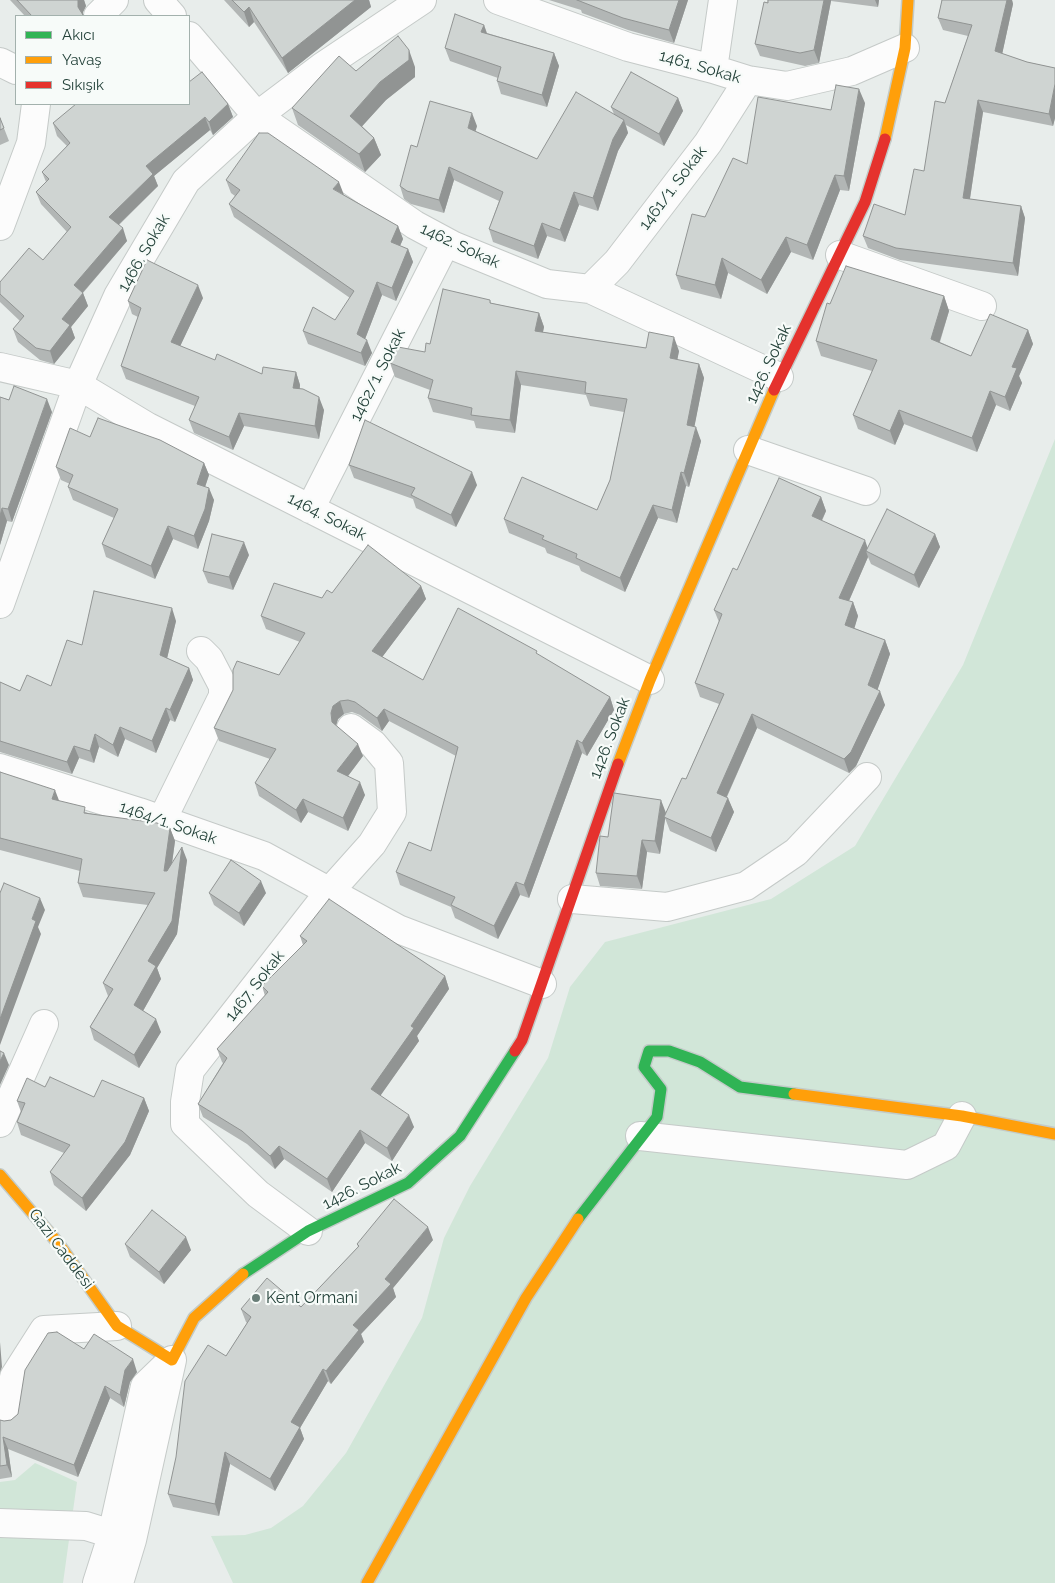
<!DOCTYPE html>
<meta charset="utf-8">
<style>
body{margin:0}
#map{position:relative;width:1055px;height:1583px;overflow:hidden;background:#e8edeb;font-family:Raleway,sans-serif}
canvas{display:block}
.legend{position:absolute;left:15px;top:15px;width:175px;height:90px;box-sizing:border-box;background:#f7fbf9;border:1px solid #a3b1ad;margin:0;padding:6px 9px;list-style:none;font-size:15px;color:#24423a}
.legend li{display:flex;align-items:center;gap:10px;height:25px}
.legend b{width:25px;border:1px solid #a3b1ad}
</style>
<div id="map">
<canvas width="1055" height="1583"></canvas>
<ul class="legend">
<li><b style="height:6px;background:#30b455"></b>Akıcı</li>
<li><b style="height:6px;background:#ff9f0a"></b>Yavaş</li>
<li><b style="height:6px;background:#e5322d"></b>Sıkışık</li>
</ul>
</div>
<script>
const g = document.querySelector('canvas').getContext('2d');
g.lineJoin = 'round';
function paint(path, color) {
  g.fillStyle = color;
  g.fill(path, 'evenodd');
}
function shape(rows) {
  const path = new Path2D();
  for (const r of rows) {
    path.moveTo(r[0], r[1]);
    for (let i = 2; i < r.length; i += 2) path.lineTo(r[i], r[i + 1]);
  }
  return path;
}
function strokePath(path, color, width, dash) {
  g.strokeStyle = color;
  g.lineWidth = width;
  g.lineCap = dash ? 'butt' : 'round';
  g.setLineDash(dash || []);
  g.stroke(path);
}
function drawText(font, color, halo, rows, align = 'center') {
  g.font = font + ' Raleway,sans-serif';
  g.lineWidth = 4.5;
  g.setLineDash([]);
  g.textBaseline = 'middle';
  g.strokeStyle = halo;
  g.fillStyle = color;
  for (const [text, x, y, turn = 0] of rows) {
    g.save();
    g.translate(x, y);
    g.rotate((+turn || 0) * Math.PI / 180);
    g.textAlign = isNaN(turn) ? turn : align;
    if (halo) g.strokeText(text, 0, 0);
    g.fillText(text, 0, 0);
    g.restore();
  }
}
const green = shape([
 [1055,439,1055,1583,233,1583,211,1536,245,1535,271,1528,303,1506,346,1453,422,1318,444,1238,470,1186,548,1058,570,987,605,942,771,899,855,846,963,665],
 [35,1463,77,1482,63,1583,0,1583,0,1482,15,1480]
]);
const street = shape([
 [158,0,172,16],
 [498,0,628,47,713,69,748,80,787,86,852,71,905,48],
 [98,16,114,0],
 [189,36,257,116,415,225,454,246,547,284,590,289,779,377],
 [0,62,16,70],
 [713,69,723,0],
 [0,226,31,143,36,104],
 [840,255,982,306],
 [590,289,617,262,708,143,748,80],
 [0,367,78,385,148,427,650,680],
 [748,450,866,491],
 [310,509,446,242],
 [0,604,78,385,118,296,186,181,257,116,322,67,422,0],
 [0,768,139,812,264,856,398,929,542,984],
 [162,820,223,696,223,686,209,659,201,651],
 [572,899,667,907,746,886,796,852,867,777],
 [0,1123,44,1024],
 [640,1136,907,1165,946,1146,962,1116],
 [308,1231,258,1194,185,1124,185,1102,190,1070,330,891,372,844,392,812,389,763,373,744,351,728],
 [10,1418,14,1377,44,1330,117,1326],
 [0,1523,86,1526,128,1539],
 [97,1583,111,1539,145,1386,172,1360],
 [119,1583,132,1540,172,1360]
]);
const fast = shape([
 [578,1219,657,1117,661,1089,644,1067,649,1051,669,1051,700,1062,740,1087,794,1094],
 [243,1274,308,1231,408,1183,460,1136,515,1051]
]);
const slow = shape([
 [885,139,905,48,908,0],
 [618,764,650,680,774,390],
 [794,1094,962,1116,1055,1134],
 [0,1175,58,1243,117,1326,172,1360,194,1318,243,1274],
 [367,1583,526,1298,578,1219]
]);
const jam = shape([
 [774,390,865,202,885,139],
 [515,1051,522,1040,618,764]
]);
const wall = shape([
 [10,0,84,0,86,6,83,12,83,15,86,16,25,16],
 [224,0,369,0,371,7,288,73,254,22,249,27],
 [549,0,688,0,674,43,628,30,582,13,581,10],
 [768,0,879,0,878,7,831,1,819,63,805,66,760,56,755,44],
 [942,0,1012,0,1013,4,1002,54,1027,62,1055,68,1055,118,1053,126,983,112,970,199,1021,206,1025,218,1018,276,900,260,868,248,863,236,905,215,924,171,945,103,968,36,943,30,938,18],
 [484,25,487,33,554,53,559,66,547,107,501,94,497,81,498,78,450,61,445,48],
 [415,67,415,77,386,100,362,126,374,138,381,155,365,172,298,125,292,108,356,71],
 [678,98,683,111,664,146,626,125,628,133,618,151,598,211,579,205,565,242,547,236,538,259,493,242,489,229,499,201,454,180,444,213,411,204,404,199,400,186,417,147,477,126,475,131,537,159,614,114,611,107],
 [865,103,849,191,840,190,813,260,791,252,767,294,728,273,721,299,681,289,676,275,705,217,831,110],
 [228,104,233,117,213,135,210,130,154,176,158,186,119,225,127,241,83,293,88,306,71,327,75,338,54,364,40,360,18,342,13,329,20,321,0,302,0,282,43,260,67,232,41,204,36,192,46,182,42,172,67,146,57,136,53,123],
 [0,118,9,141,0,145],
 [226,180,344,195,398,226,403,239,400,246,408,249,413,262,396,301,382,295,365,339,372,353,365,366,308,344,303,331,335,320,350,298,234,217,229,204,235,196,231,193],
 [944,296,949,311,940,342,971,356,1028,330,1033,344,1019,376,1022,383,1010,411,996,405,977,452,904,424,895,445,858,429,853,415,872,371,821,356,816,341,830,304],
 [203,298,180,346,215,360,262,374,296,372,300,385,300,389,324,410,319,439,244,426,233,450,194,433,189,420,195,406,126,379,121,366,138,317,132,314,128,301],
 [490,300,491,303,539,313,544,327,543,332,646,348,679,351,677,360,699,364,704,378,694,427,701,441,689,487,686,486,677,523,658,518,625,592,581,571,579,566,547,553,545,548,509,533,504,519,597,510,610,480,624,412,590,406,586,395,521,385,515,433,476,428,474,421,433,412,428,398,430,390,395,377,390,363,425,352,430,344],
 [0,397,52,412,12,522,7,521,0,545],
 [90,437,204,463,209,475,205,487,214,500,209,521,198,549,173,539,155,579,106,557,102,544,114,518,73,500,68,487,70,484,61,480,56,467],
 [349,465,477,485,456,527,416,508,413,499,354,478],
 [821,497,826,511,822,521,867,548,935,534,940,547,919,588,871,564,868,557,849,601,853,602,858,616,854,628,885,640,890,654,877,690,885,705,856,766,849,773,757,728,727,797,734,812,716,852,670,831,665,818,660,854,647,852,642,889,600,886,596,873,608,837,666,813,666,815,686,779,719,704,700,697,695,683,719,622,714,610,737,570],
 [249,555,233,590,208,583,203,571],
 [421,586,426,599,382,657,423,680,538,655,610,697,614,710,587,756,582,753,529,898,520,895,498,939,455,918,451,907,400,885,396,872,431,851,456,756,389,721,382,731,360,715,352,712,344,714,338,719,336,725,363,756,348,776,365,795,348,831,308,812,301,823,259,796,255,783,270,759,219,741,214,728,279,675,300,642,266,629,261,616,322,598,332,593],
 [176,621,167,658,189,668,193,680,175,722,170,720,156,753,125,739,118,757,99,747,94,763,79,758,72,774,0,752,0,682,20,691,51,686,82,645],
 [0,772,59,801,88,813,170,828,175,841,172,864,187,860,177,934,157,968,161,979,143,1011,161,1032,139,1068,94,1040,90,1027,108,996,103,983,148,905,83,897,78,883,80,871,0,850],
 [209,893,266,893,244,926,214,905],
 [300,936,445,976,449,989,417,1036,419,1041,380,1095,414,1127,392,1161,365,1143,332,1192,284,1159,275,1169,247,1144,203,1117,198,1104,223,1063,222,1062,217,1049,265,996,262,986,303,945],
 [45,1087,94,1097,144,1098,149,1111,130,1155,86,1211,54,1185,50,1172,64,1153,21,1135,17,1122,21,1112,17,1101],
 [433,1240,393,1288,396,1297,361,1334,364,1342,331,1384,328,1381,300,1428,304,1439,275,1491,230,1464,219,1516,173,1507,168,1494,226,1356,247,1323,246,1322,241,1309,301,1307,358,1247,357,1244],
 [125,1244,191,1250,164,1284,130,1257],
 [84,1349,137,1372,130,1382,124,1407,110,1398,78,1477,8,1449,12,1477,0,1479,0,1420,4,1421,11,1420,18,1414]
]);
const shadedWall = shape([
 [78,0,84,0,86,6,83,12,83,16,78,7],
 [355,0,369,0,371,7,288,73,282,58],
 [679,0,688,0,674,43,669,30],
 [824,0,831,0,831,1,819,63,814,50],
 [875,0,879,0,878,7],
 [1007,0,1012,0,1013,4,1000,64,995,51],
 [249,7,254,22,249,27,244,12],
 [484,25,488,37,481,32],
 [409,50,415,67,415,77,386,100,356,133,350,116],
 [554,53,559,66,547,107,542,95],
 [1055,84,1055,118,1053,126,1049,114],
 [859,89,865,103,849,191,844,176],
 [678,98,683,111,664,146,659,134],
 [978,100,983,112,968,211,963,198],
 [228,104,233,117,213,135,209,122],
 [472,113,477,126,473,140,468,128],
 [205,117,210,130,154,176,158,186,114,229,109,217,146,166],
 [624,120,628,133,618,151,598,211,593,198,613,139],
 [374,138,381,155,365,172,359,154],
 [449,167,454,180,444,213,439,200],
 [835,175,840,190,813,260,807,245],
 [339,182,344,195,333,189],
 [574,192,579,205,565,242,560,230],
 [1021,206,1025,218,1018,276,1013,263],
 [542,223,547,236,538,259,534,246],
 [398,226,403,239,396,255,391,242],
 [123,228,127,241,78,298,74,285],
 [786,237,791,252,767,294,761,280],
 [408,249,413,262,396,301,392,288],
 [722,258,728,273,721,299,715,285],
 [377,282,382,295,362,347,357,334],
 [198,285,203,298,176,355,171,342],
 [83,293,88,306,71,327,75,338,54,364,50,351,62,319],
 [944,296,949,311,936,353,931,339],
 [539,313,544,327,540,345,535,331],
 [1028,330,1033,344,1019,376,1022,383,1010,411,1005,397,1012,367],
 [674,337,679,351,675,372,670,358],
 [367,340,372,353,365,366,361,353],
 [699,364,704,378,692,439,687,425],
 [516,371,521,385,515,433,510,420],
 [296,372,300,385,298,401,293,388],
 [990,391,996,405,977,452,972,438],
 [319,397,324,410,319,439,315,426],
 [47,399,52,412,12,522,8,509],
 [899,410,904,424,895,445,890,431],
 [239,413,244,426,233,450,229,437],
 [696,427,701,441,689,487,684,473],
 [204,463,209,475,202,496,197,484],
 [472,472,477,485,456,527,451,515],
 [681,472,686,486,677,523,672,510],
 [209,488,214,500,209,521,198,549,194,536],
 [821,497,826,511,817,530,812,516],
 [653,505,658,518,625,592,620,578],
 [2,508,7,521,0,545,0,516],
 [168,526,173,539,155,579,151,566],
 [935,534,940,547,919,588,914,575],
 [865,540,869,552,866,551,868,557,844,612,839,598],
 [244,542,249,555,233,590,229,577],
 [421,586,426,599,377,664,372,651],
 [853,602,858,616,851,640,845,625],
 [172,608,176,621,165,667,160,655],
 [885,640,890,654,874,700,868,685],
 [189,668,193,680,175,722,170,710],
 [880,691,885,705,856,766,849,773,844,759],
 [610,697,614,710,587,756,582,743],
 [340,701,344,714,338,719,336,726,332,722,331,713,333,706],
 [166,708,170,720,156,753,152,741],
 [384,709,389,721,382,731,377,718],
 [752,714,757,728,722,807,717,793],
 [120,727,125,739,118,757,113,745],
 [95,734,99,747,94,763,90,751],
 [577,740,582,753,529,898,524,885],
 [358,744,363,756,342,784,337,771],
 [74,746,79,758,72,774,67,762],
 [360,782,365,795,348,831,343,818],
 [55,790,60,803,52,799],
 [728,798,734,812,716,852,711,838],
 [303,799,308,812,301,823,296,810],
 [661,800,666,813,660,854,655,841],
 [170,828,175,841,169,884,164,871],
 [642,840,647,852,642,889,637,876],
 [182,847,187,860,177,934,157,968,161,979,139,1018,134,1005,148,961],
 [261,881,266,893,244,926,239,913],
 [516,882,520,895,498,939,494,926],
 [40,898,45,910,38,927,41,934,0,1045,0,1019,32,919],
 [445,976,449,989,417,1036,419,1041,376,1102,371,1089,411,1026],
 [156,1019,161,1032,139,1068,134,1055],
 [4,1053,9,1065,0,1085,0,1061],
 [144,1098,149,1111,130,1155,86,1211,82,1198],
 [409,1115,414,1127,392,1161,387,1148],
 [360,1130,365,1143,332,1192,327,1179],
 [279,1146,284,1159,275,1169,270,1156],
 [428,1227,433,1240,393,1288,396,1297,361,1334,364,1342,331,1384,326,1371,353,1325,385,1279],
 [186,1237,191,1250,164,1284,159,1272],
 [0,1342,2,1367,0,1372],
 [133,1359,137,1372,130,1382,124,1407,120,1395,125,1370],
 [323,1369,328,1381,300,1428,304,1439,275,1491,270,1479,291,1422],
 [105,1386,110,1398,78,1477,74,1465],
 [3,1437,8,1449,12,1477,7,1465],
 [225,1452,230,1464,219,1516,215,1504]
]);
const building = shape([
 [17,0,78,0,78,7,83,15,86,16,32,16,17,0],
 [232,0,355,0,282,58,249,7,244,12,232,0],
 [577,0,679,0,669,30,623,18,577,0],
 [768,0,824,0,814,50,800,53,755,44,764,2,768,3,768,0],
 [942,0,1007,0,995,51,1027,62,1055,68,1055,84,1049,114,978,100,963,198,1021,206,1013,263,896,248,863,236,874,204,905,215,914,169,924,171,935,101,945,103,972,25,938,18,942,0],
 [455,14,484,25,481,32,554,53,542,95,497,81,501,67,445,48,455,14],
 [398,36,409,50,409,60,380,82,350,116,374,138,359,154,292,108,339,56,356,71,398,36],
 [202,72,228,104,209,122,205,117,146,166,153,174,109,217,123,228,74,285,83,293,62,319,70,325,50,351,36,348,13,329,24,316,0,294,0,282,29,248,43,260,71,227,36,192,49,179,42,172,70,143,53,123,76,104,189,104,189,82,202,72],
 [631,72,678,98,659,134,611,107,631,72],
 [836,85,859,89,844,176,835,175,807,245,786,237,761,280,722,258,715,285,676,275,692,214,705,217,733,158,747,164,758,97,831,110,836,85],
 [576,92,624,120,613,139,593,198,574,192,560,230,542,223,534,246,489,229,503,192,449,167,439,200,407,191,400,186,411,145,417,147,430,101,472,113,468,128,537,159,576,92],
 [0,118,4,128,0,130,0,118],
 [259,133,268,133,339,182,333,189,398,226,391,242,408,249,392,288,377,282,357,334,367,340,361,353,303,331,313,307,335,320,354,291,229,204,240,190,226,180,259,133],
 [147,260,198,285,171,342,215,360,217,354,262,374,263,367,296,372,293,388,303,389,319,397,315,426,239,413,229,437,189,420,199,397,121,366,141,308,128,301,147,260],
 [846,266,944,296,931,339,971,356,990,314,1028,330,1012,367,1017,368,1005,397,990,391,972,438,899,410,890,431,853,415,877,360,816,341,827,303,830,304,846,266],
 [443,289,490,300,490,303,539,313,535,331,646,348,649,332,674,337,670,358,699,364,687,425,696,427,684,473,681,472,672,510,653,505,620,578,576,558,577,554,542,539,544,536,504,519,522,477,597,510,610,480,627,399,585,393,586,382,516,371,510,420,471,415,472,408,428,398,433,380,390,363,398,347,425,352,426,343,430,344,443,289],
 [14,386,47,399,8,509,2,508,0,516,0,397,9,400,14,386],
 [98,418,160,440,204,463,197,484,209,488,205,509,194,536,168,526,151,566,102,544,118,509,68,487,73,475,56,467,70,428,90,437,98,418],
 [365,420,472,472,451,515,411,495,415,488,349,465,365,420],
 [779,478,821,497,812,516,865,540,839,598,853,602,845,625,885,640,868,685,880,691,851,752,844,759,752,714,717,793,728,798,711,838,664,817,682,778,686,779,724,694,695,683,722,614,714,610,733,568,737,570,779,478],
 [887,509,935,534,914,575,866,551,887,509],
 [212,534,244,542,229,577,203,571,212,534],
 [368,545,421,586,372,651,423,680,458,608,537,651,536,653,610,697,582,743,577,740,524,885,516,882,494,926,451,905,455,897,396,872,409,842,431,851,458,747,384,709,377,718,355,702,348,700,340,701,333,706,331,713,332,722,358,744,337,771,360,782,343,818,303,799,296,810,255,783,276,749,214,728,233,690,233,670,237,661,279,675,305,633,261,616,274,583,322,598,327,590,332,593,368,545],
 [94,591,172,608,160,655,189,668,170,710,166,708,152,741,120,727,113,745,95,734,90,751,74,746,67,762,0,741,0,682,20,691,27,675,51,686,67,640,82,645,94,591],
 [0,772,55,790,52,799,85,807,84,813,157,823,170,828,164,871,167,871,182,847,172,921,148,961,156,966,134,1005,156,1019,134,1055,90,1027,113,989,103,983,155,893,78,883,82,859,0,838,0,772],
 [614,793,661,800,655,841,642,840,637,876,596,873,600,836,608,837,614,793],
 [231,860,261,881,239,913,209,893,231,860],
 [4,883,40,898,32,919,36,921,0,1019,0,893,4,883],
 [329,899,445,976,411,1026,414,1028,371,1089,409,1115,387,1148,360,1130,327,1179,279,1146,270,1156,242,1131,198,1104,227,1058,217,1049,268,992,262,986,307,941,300,936,329,899],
 [0,1051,4,1053,0,1061,0,1051],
 [50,1077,94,1097,102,1080,144,1098,125,1142,82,1198,50,1172,70,1145,17,1122,25,1103,17,1101,27,1078,45,1087,50,1077],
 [394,1199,428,1227,385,1279,391,1284,353,1325,359,1330,326,1371,323,1369,291,1422,300,1427,270,1479,225,1452,215,1504,168,1494,176,1457,185,1381,208,1345,226,1356,251,1317,241,1309,267,1278,301,1307,359,1246,357,1244,394,1199],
 [152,1210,186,1237,159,1272,125,1244,152,1210],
 [57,1332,84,1349,94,1334,133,1359,125,1370,120,1395,105,1386,74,1465,3,1437,7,1465,0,1466,0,1420,4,1421,11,1420,18,1414,25,1370,48,1333,57,1332]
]);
const markers = [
 [256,1298,5,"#697e78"]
];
const streetNames = [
 ["1461. Sokak",700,67,16],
 ["1461/1. Sokak",673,188,-53],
 ["1462. Sokak",460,246,25],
 ["1466. Sokak",144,253,-60],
 ["1426. Sokak",769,364,-65],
 ["1462/1. Sokak",378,375,-63],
 ["1464. Sokak",327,517,27],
 ["1426. Sokak",610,738,-69],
 ["1464/1. Sokak",168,823,19],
 ["1467. Sokak",255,986,-52],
 ["1426. Sokak",362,1186,-27],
 ["Gazi Caddesi",61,1249,53]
];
const poiNames = [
 ["Kent Ormani",266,1298]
];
paint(green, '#d1e6d8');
strokePath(street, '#c5cac8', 30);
strokePath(fast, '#c3cbc8', 14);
strokePath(slow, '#c3cbc8', 14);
strokePath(jam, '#c3cbc8', 14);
strokePath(street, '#fcfcfc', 28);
strokePath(fast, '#30b455', 11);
strokePath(slow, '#ff9f0a', 11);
strokePath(jam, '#e5322d', 11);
paint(wall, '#b2b6b5');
paint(shadedWall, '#919493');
paint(building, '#cfd4d2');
strokePath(building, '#919493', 1);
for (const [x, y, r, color] of markers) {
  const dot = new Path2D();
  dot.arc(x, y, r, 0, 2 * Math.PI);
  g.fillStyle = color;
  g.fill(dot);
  strokePath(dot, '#f7fbf9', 2);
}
drawText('16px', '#24423a', '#f7fbf9', streetNames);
drawText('16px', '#24423a', '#f7fbf9', poiNames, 'left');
</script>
